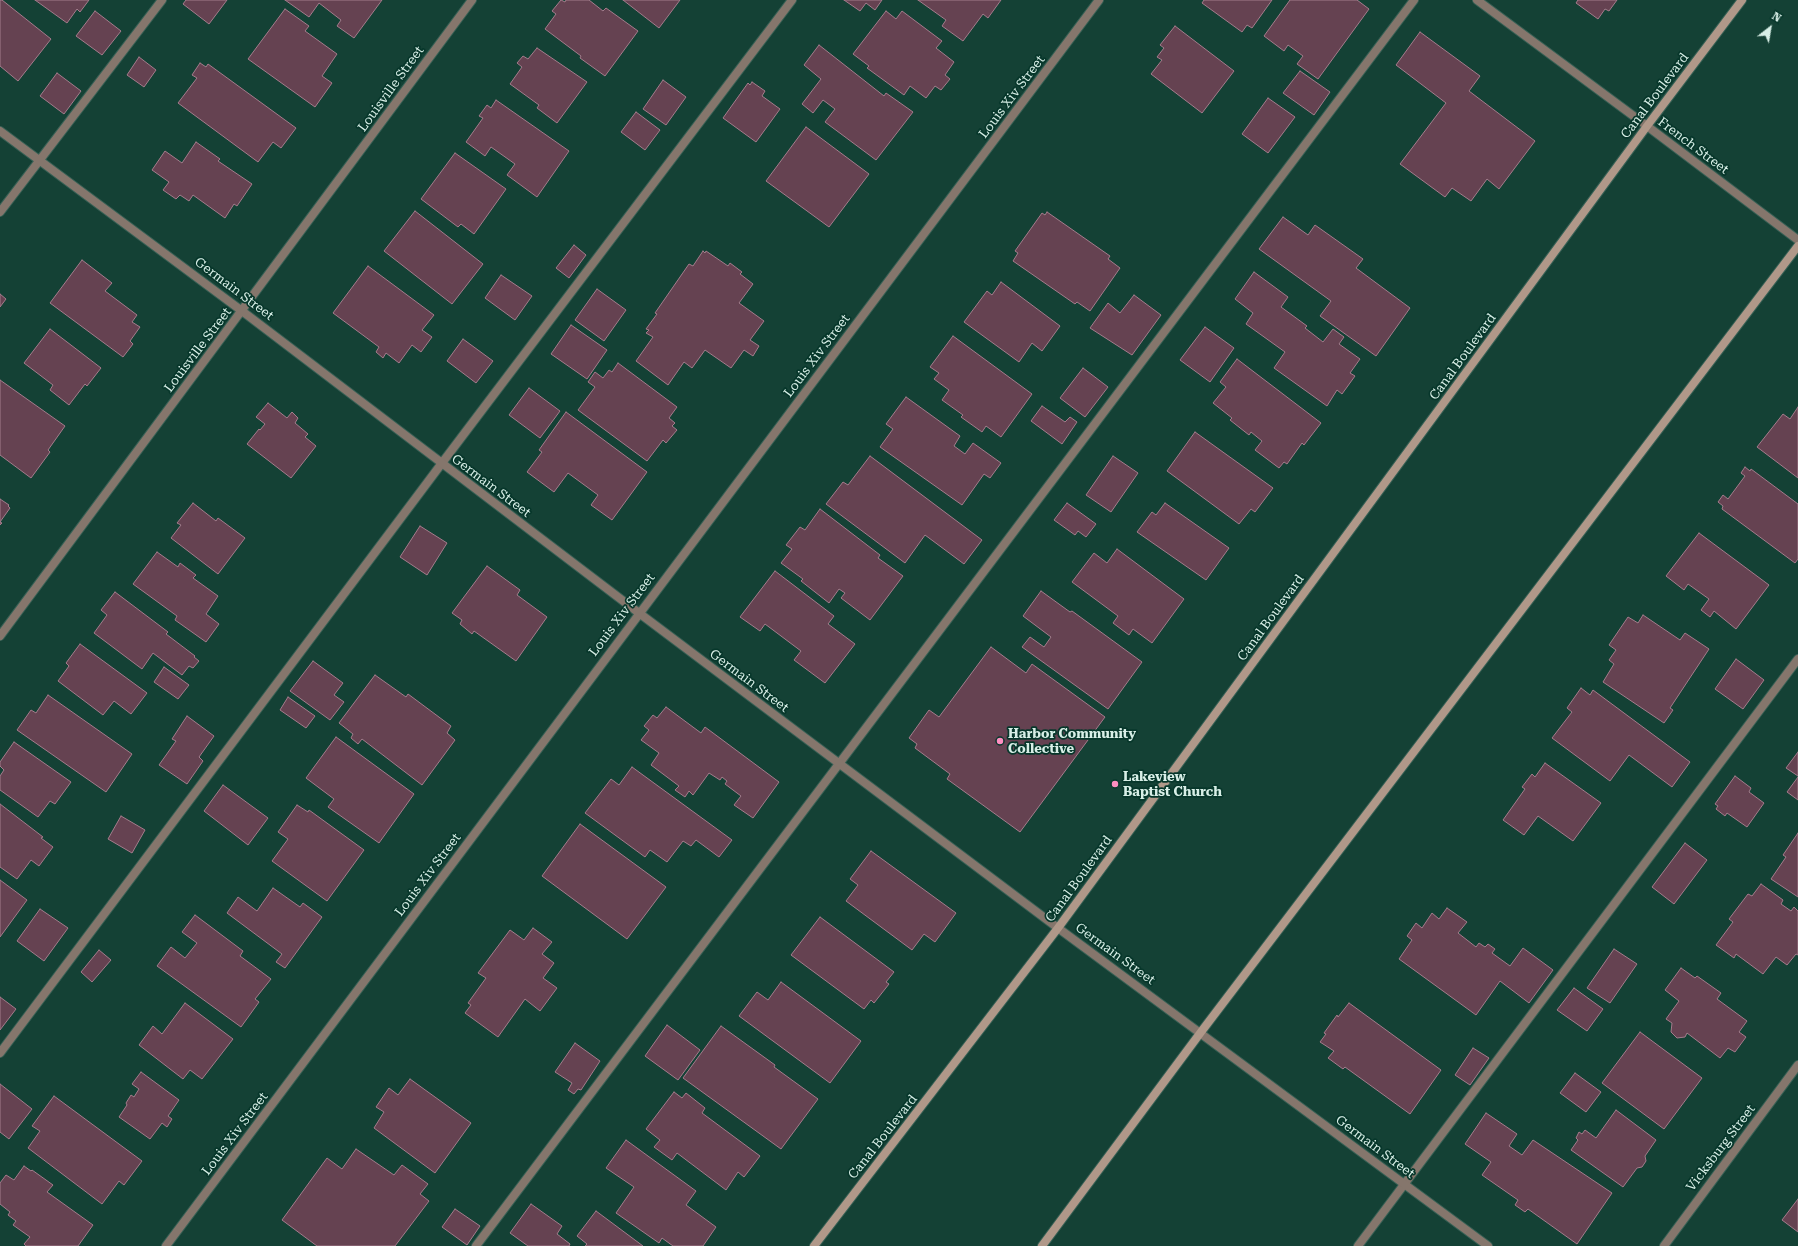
<!DOCTYPE html>
<style>
body{margin:0}
#map{position:relative;width:1798px;height:1246px;overflow:hidden;background:#144135;font-family:"Roboto Serif",serif}
canvas{display:block}
.north{position:absolute;left:1750px;top:8px;width:40px;height:40px;-webkit-text-stroke:3px #07372b;paint-order:stroke;rotate:31deg;font-size:11px;font-weight:700;line-height:16px;text-align:center;color:#d8efe7}
.north::after{content:'';display:block;margin:auto;width:14px;height:18px;background:#d8efe7;clip-path:polygon(50% 0,100% 100%,50% 72%,0 100%)}
</style>
<div id="map">
<canvas width="1798" height="1246"></canvas>
<div class="north">N</div>
</div>
<script>
const g = document.querySelector('canvas').getContext('2d');
g.lineJoin = 'round';
function paint(path, color) {
  g.fillStyle = color;
  g.fill(path, 'evenodd');
}
function shape(rows) {
  const path = new Path2D();
  for (const r of rows) {
    path.moveTo(r[0], r[1]);
    for (let i = 2; i < r.length; i += 2) path.lineTo(r[i], r[i + 1]);
  }
  return path;
}
function strokePath(path, color, width, dash) {
  g.strokeStyle = color;
  g.lineWidth = width;
  g.lineCap = dash ? 'butt' : 'round';
  g.setLineDash(dash || []);
  g.stroke(path);
}
function drawText(font, color, halo, rows, align = 'center') {
  g.font = font + ' "Roboto Serif",serif';
  g.lineWidth = 3.5;
  g.setLineDash([]);
  g.textBaseline = 'middle';
  g.strokeStyle = halo;
  g.fillStyle = color;
  for (const [text, x, y, turn = 0] of rows) {
    g.save();
    g.translate(x, y);
    g.rotate((+turn || 0) * Math.PI / 180);
    g.textAlign = isNaN(turn) ? turn : align;
    if (halo) g.strokeText(text, 0, 0);
    g.fillText(text, 0, 0);
    g.restore();
  }
}
const building = shape([
 [0,0,2,0,51,39,18,81,0,66,0,0],
 [35,0,89,0,80,12,77,9,67,23,35,0],
 [186,0,227,0,209,24,183,4,186,0],
 [285,0,382,0,354,38,337,26,341,20,319,3,309,17,285,0],
 [561,0,565,2,566,0,589,0,603,11,606,8,638,31,605,76,580,58,581,56,545,29,556,14,552,11,561,0],
 [623,0,680,0,659,28,623,0],
 [844,0,882,0,875,10,866,3,860,11,844,0],
 [918,0,1001,0,988,18,983,14,963,41,942,26,946,20,918,0],
 [1204,0,1272,0,1252,28,1247,25,1242,32,1202,3,1204,0],
 [1290,0,1357,0,1369,9,1318,79,1297,64,1303,56,1288,45,1284,51,1264,36,1290,0],
 [1578,0,1617,0,1609,11,1605,9,1598,19,1576,3,1578,0],
 [285,9,309,26,305,31,337,54,322,76,332,83,315,107,248,59,285,9],
 [95,11,121,31,102,55,76,36,95,11],
 [886,11,896,19,902,11,942,41,936,48,954,62,945,75,950,79,941,90,935,86,926,98,910,86,904,95,867,68,869,66,853,54,886,11],
 [1175,26,1234,71,1202,113,1151,74,1162,60,1157,57,1164,48,1160,45,1175,26],
 [1420,32,1480,76,1469,91,1535,141,1499,189,1487,179,1471,201,1452,188,1445,197,1400,164,1446,103,1396,65,1420,32],
 [819,45,884,96,886,93,913,112,876,160,825,122,835,109,823,100,813,113,802,104,821,79,804,65,819,45],
 [537,48,587,82,557,123,537,108,539,105,510,84,522,67,517,63,523,56,528,59,537,48],
 [139,57,156,70,144,87,127,75,139,57],
 [200,63,206,67,208,64,296,128,281,148,273,142,258,162,178,103,197,78,192,75,200,63],
 [1300,71,1330,92,1314,115,1283,93,1300,71],
 [57,73,81,91,64,114,40,96,57,73],
 [663,80,686,97,666,125,643,109,663,80],
 [752,82,765,91,762,96,780,109,756,142,723,118,748,83,750,85,752,82],
 [1268,98,1295,117,1268,153,1242,134,1268,98],
 [496,100,569,151,537,197,507,175,515,164,491,147,485,156,466,142,483,118,479,116,487,105,491,108,496,100],
 [636,112,660,130,645,150,621,132,636,112],
 [806,127,869,174,829,227,766,181,806,127],
 [196,142,220,159,218,161,252,184,237,206,234,204,225,218,193,195,189,201,180,195,176,199,163,190,169,182,152,170,165,151,182,163,196,142],
 [455,153,506,189,474,234,461,224,458,227,421,199,455,153],
 [415,211,483,264,452,304,384,251,415,211],
 [1047,212,1110,256,1108,259,1120,268,1090,311,1077,302,1075,304,1013,261,1018,253,1015,251,1042,213,1045,215,1047,212],
 [1283,217,1308,235,1315,225,1363,259,1356,268,1410,308,1376,356,1320,316,1331,301,1259,249,1283,217],
 [574,245,586,255,569,278,556,268,574,245],
 [703,251,705,253,706,251,728,266,730,263,742,272,740,274,753,284,739,303,764,321,750,340,759,346,753,356,744,350,731,368,705,350,692,368,684,362,668,385,636,361,653,337,646,333,649,330,646,329,657,314,655,313,689,264,693,266,703,251],
 [82,260,112,283,105,291,137,315,132,322,140,327,130,341,133,344,123,357,50,303,82,260],
 [368,266,434,315,422,330,432,337,421,352,412,345,399,363,386,353,383,358,376,352,379,347,333,313,368,266],
 [1254,272,1288,297,1281,307,1307,326,1305,328,1323,342,1333,329,1344,337,1339,344,1360,359,1350,373,1355,376,1342,394,1337,390,1327,406,1274,368,1285,352,1246,324,1253,313,1235,299,1254,272],
 [501,275,532,296,515,320,485,298,501,275],
 [1001,282,1060,326,1042,351,1032,343,1019,362,964,322,987,291,992,295,1001,282],
 [597,289,626,310,604,341,575,320,597,289],
 [0,294,6,299,0,307,0,294],
 [1134,295,1161,315,1132,355,1090,328,1108,303,1120,313,1134,295],
 [571,325,607,350,587,379,551,354,571,325],
 [1205,327,1234,348,1210,382,1180,360,1205,327],
 [50,329,101,368,87,386,85,384,69,405,50,390,53,385,24,363,50,329],
 [953,336,1032,394,1001,437,986,426,982,432,961,417,963,415,942,400,949,390,934,379,939,373,930,367,953,336],
 [463,339,493,361,476,383,447,361,463,339],
 [1237,359,1321,423,1304,445,1302,443,1287,464,1284,462,1279,468,1255,450,1262,441,1251,432,1249,435,1230,420,1232,418,1213,403,1226,387,1220,382,1237,359],
 [618,363,677,407,669,418,675,423,672,426,677,430,666,443,663,440,647,461,578,410,595,387,588,382,595,372,603,378,609,370,612,372,618,363],
 [1083,368,1108,387,1085,417,1060,398,1083,368],
 [0,380,65,426,48,450,50,452,31,478,0,455,0,380],
 [529,388,560,411,540,438,509,415,529,388],
 [906,397,960,436,954,446,965,454,973,443,1001,463,990,478,984,474,962,505,880,447,893,429,886,424,906,397],
 [268,403,287,418,292,412,298,418,295,423,308,434,305,437,316,446,291,478,247,444,259,429,260,430,265,424,256,417,268,403],
 [1042,406,1065,422,1070,417,1077,422,1062,444,1031,421,1042,406],
 [1798,407,1798,478,1757,447,1783,414,1790,419,1798,407],
 [566,412,647,472,612,520,591,505,598,495,568,473,554,492,527,472,542,452,539,450,566,412],
 [1195,432,1273,488,1255,512,1251,509,1239,524,1167,471,1195,432],
 [870,456,982,540,964,564,925,535,905,563,826,504,843,482,848,485,870,456],
 [1113,456,1138,473,1111,512,1086,495,1113,456],
 [1745,467,1750,471,1751,469,1798,504,1798,559,1795,563,1722,509,1723,506,1718,502,1723,495,1728,499,1745,476,1741,473,1745,467],
 [0,499,9,505,8,506,10,508,0,522,2,523,0,525,0,499],
 [193,503,216,521,218,518,245,538,218,574,171,538,181,525,177,523,193,503],
 [1067,503,1096,524,1086,537,1078,531,1075,535,1054,520,1067,503],
 [1165,503,1229,548,1206,580,1137,532,1152,512,1156,515,1165,503],
 [820,509,880,555,878,558,903,576,870,620,841,598,845,593,839,589,829,603,801,581,803,579,781,563,792,549,786,545,800,527,805,530,820,509],
 [420,526,447,543,427,575,400,557,420,526],
 [1699,533,1769,585,1736,629,1714,611,1710,617,1701,610,1709,599,1688,584,1684,590,1666,576,1699,533],
 [1117,549,1184,599,1152,643,1133,629,1129,635,1113,623,1118,616,1072,582,1094,553,1107,563,1117,549],
 [157,552,178,567,180,563,196,575,193,578,218,596,206,614,219,624,206,642,175,620,177,616,133,584,157,552],
 [487,566,520,590,517,595,547,617,516,661,474,631,472,634,460,624,462,620,452,613,487,566],
 [775,571,834,616,828,624,855,644,825,683,794,660,801,651,765,624,760,631,740,617,775,571],
 [1041,591,1070,612,1072,611,1142,662,1108,709,1022,647,1030,637,1044,647,1051,637,1023,616,1041,591],
 [115,592,168,632,166,634,195,656,194,657,199,661,193,668,189,666,182,675,153,653,142,669,94,633,107,615,101,610,115,592],
 [1643,615,1680,640,1685,633,1709,649,1670,708,1673,710,1664,723,1603,682,1614,664,1609,660,1616,650,1609,645,1628,617,1638,623,1643,615],
 [80,644,147,693,131,714,114,701,103,715,58,681,69,666,66,663,80,644],
 [991,647,1026,673,1032,664,1105,717,1020,832,947,779,950,774,915,748,917,744,909,738,929,710,939,717,991,647],
 [1736,659,1764,680,1743,709,1715,689,1736,659],
 [313,661,343,683,334,695,344,702,330,720,290,691,313,661],
 [164,667,189,685,178,699,154,682,164,667],
 [375,675,406,697,408,694,451,726,447,733,455,740,422,785,362,739,358,744,351,738,353,734,339,723,375,675],
 [1581,688,1590,695,1593,690,1690,762,1672,787,1629,755,1610,781,1552,738,1572,712,1567,708,1581,688],
 [48,695,132,754,106,792,17,730,31,710,36,713,48,695],
 [288,697,315,716,306,728,280,710,288,697],
 [666,707,701,733,705,727,779,782,753,818,734,805,741,796,725,784,727,781,722,777,720,780,709,773,693,795,689,791,685,797,675,790,679,786,651,765,659,753,641,740,649,730,644,726,653,715,657,718,666,707],
 [187,716,214,736,199,757,203,761,187,784,159,765,176,741,172,739,187,716],
 [336,737,414,794,379,843,328,807,334,799,306,778,336,737],
 [14,742,71,782,55,804,50,801,38,817,0,790,0,776,4,770,0,766,0,762,14,742],
 [1798,752,1798,776,1786,768,1798,752],
 [1545,763,1601,803,1573,841,1538,816,1524,835,1503,820,1525,789,1522,787,1532,774,1535,777,1545,763],
 [632,767,732,840,719,857,696,840,691,846,683,841,667,862,650,850,645,857,585,813,611,779,619,785,632,767],
 [1735,776,1751,788,1749,792,1764,803,1747,827,1727,813,1725,816,1716,809,1718,806,1715,804,1735,776],
 [1798,777,1798,800,1787,792,1798,777],
 [223,785,268,818,248,845,204,811,223,785],
 [0,804,43,837,41,838,53,847,39,866,31,860,17,879,0,867,0,804],
 [297,805,308,812,309,810,364,850,327,901,272,861,288,839,278,832,297,805],
 [121,816,145,830,132,853,108,839,121,816],
 [580,824,666,887,627,939,542,876,580,824],
 [1798,833,1798,897,1771,879,1786,857,1783,855,1798,833],
 [1685,843,1707,860,1674,904,1652,887,1685,843],
 [871,851,956,913,935,942,924,934,912,950,846,901,858,885,850,879,871,851],
 [0,880,27,900,0,937,0,880],
 [1761,884,1783,900,1781,904,1791,911,1794,907,1798,911,1798,955,1796,954,1787,965,1776,957,1763,974,1736,954,1734,958,1716,945,1733,922,1729,919,1748,894,1752,896,1761,884],
 [273,888,300,907,303,903,322,917,285,968,276,962,282,954,227,913,238,897,257,911,273,888],
 [1447,908,1467,922,1458,933,1476,947,1479,943,1485,947,1488,944,1495,949,1492,953,1510,966,1523,948,1553,970,1529,1003,1500,981,1476,1015,1399,959,1412,940,1407,936,1416,923,1422,928,1432,913,1439,919,1447,908],
 [40,909,68,928,44,961,17,941,40,909],
 [195,915,243,951,240,956,271,979,255,999,259,1002,241,1027,157,966,171,947,185,958,197,943,182,932,195,915],
 [820,917,894,972,886,982,889,984,874,1003,871,1000,864,1009,791,955,820,917],
 [533,928,552,942,542,954,554,963,543,978,557,988,540,1011,525,999,498,1037,465,1013,471,1005,468,1003,486,978,478,973,510,930,524,940,533,928],
 [1614,949,1637,964,1610,1003,1587,988,1614,949],
 [99,950,111,960,92,982,81,972,99,950],
 [1681,968,1695,978,1697,976,1721,993,1717,999,1747,1021,1739,1032,1746,1037,1735,1052,1728,1048,1720,1058,1687,1033,1685,1037,1677,1038,1671,1032,1672,1023,1666,1019,1679,1001,1665,990,1681,968],
 [781,982,861,1041,830,1083,739,1016,757,992,768,1000,781,982],
 [1574,988,1603,1009,1587,1031,1557,1010,1574,988],
 [0,997,16,1009,0,1030,0,997],
 [185,1003,233,1039,202,1079,190,1070,183,1079,139,1045,153,1026,162,1034,185,1003],
 [1349,1003,1441,1070,1410,1114,1345,1067,1343,1069,1328,1058,1334,1051,1320,1042,1326,1034,1324,1033,1337,1015,1338,1017,1349,1003],
 [667,1025,700,1050,678,1080,645,1056,667,1025],
 [721,1026,775,1065,774,1067,818,1099,781,1149,683,1078,721,1026],
 [1640,1032,1702,1078,1664,1129,1602,1083,1640,1032],
 [575,1043,600,1061,581,1090,578,1089,574,1094,568,1090,572,1083,555,1072,575,1043],
 [1473,1048,1489,1058,1470,1085,1455,1075,1473,1048],
 [141,1072,179,1100,168,1116,172,1119,167,1127,162,1123,150,1139,119,1117,127,1105,126,1103,131,1095,134,1097,139,1089,132,1084,141,1072],
 [1575,1073,1601,1092,1586,1112,1560,1093,1575,1073],
 [410,1079,471,1123,435,1173,374,1128,384,1112,376,1107,389,1088,398,1095,410,1079],
 [0,1084,32,1109,9,1139,0,1132,0,1084],
 [674,1092,682,1098,686,1093,705,1108,702,1113,760,1156,744,1177,738,1172,726,1190,677,1153,672,1160,654,1147,660,1140,646,1129,674,1092],
 [54,1096,142,1161,124,1185,119,1181,102,1204,28,1148,40,1131,32,1126,54,1096],
 [1616,1110,1656,1140,1645,1156,1646,1161,1642,1167,1637,1168,1623,1187,1571,1150,1578,1140,1576,1138,1579,1132,1582,1134,1585,1130,1596,1138,1616,1110],
 [1486,1113,1517,1134,1509,1146,1522,1155,1533,1140,1612,1193,1577,1244,1528,1209,1525,1212,1515,1205,1518,1200,1482,1175,1491,1162,1465,1144,1486,1113],
 [626,1140,696,1191,686,1205,716,1227,703,1246,673,1246,662,1238,659,1243,616,1213,634,1187,606,1168,626,1140],
 [356,1149,394,1175,402,1165,428,1184,420,1194,429,1201,395,1246,317,1246,282,1220,327,1158,342,1169,356,1149],
 [24,1166,31,1171,32,1170,53,1185,47,1192,93,1225,78,1246,26,1246,24,1244,30,1237,13,1225,16,1221,8,1215,10,1212,0,1204,0,1183,6,1175,14,1180,24,1166],
 [1798,1199,1798,1232,1782,1220,1798,1199],
 [531,1204,562,1226,557,1234,570,1244,569,1246,528,1246,510,1233,531,1204],
 [455,1209,480,1226,467,1245,442,1227,455,1209],
 [596,1211,643,1246,585,1246,587,1244,577,1236,596,1211]
]);
const lane = shape([
 [0,212,162,0],
 [0,1053,442,463,792,0],
 [476,1246,1414,0],
 [1358,1246,1798,659]
]);
const street = shape([
 [1477,0,1647,126,1798,240],
 [0,131,242,311,639,613,1058,928,1488,1246],
 [0,636,472,0],
 [166,1246,1099,0],
 [1664,1246,1798,1065]
]);
const secondary = shape([
 [814,1246,1058,928,1647,126,1742,0],
 [1042,1246,1201,1032,1798,246]
]);
const markers = [
 [1000,741,4,"#fd8ec0"],
 [1115,784,4,"#fd8ec0"]
];
const streetNames = [
 ["Louisville Street",391,89,-54],
 ["Canal Boulevard",1655,96,-53],
 ["Louis Xiv Street",1012,97,-53],
 ["French Street",1693,146,37],
 ["Germain Street",234,289,37],
 ["Louisville Street",198,350,-53],
 ["Louis Xiv Street",817,356,-53],
 ["Canal Boulevard",1463,357,-54],
 ["Germain Street",491,486,37],
 ["Louis Xiv Street",622,615,-53],
 ["Canal Boulevard",1271,618,-54],
 ["Germain Street",749,681,37],
 ["Louis Xiv Street",428,875,-53],
 ["Canal Boulevard",1079,879,-54],
 ["Germain Street",1115,954,36],
 ["Louis Xiv Street",235,1134,-53],
 ["Canal Boulevard",883,1137,-52],
 ["Germain Street",1375,1147,37],
 ["Vicksburg Street",1721,1148,-53]
];
const poiNames = [
 ["Harbor Community",1008,734],
 ["Collective",1008,749],
 ["Lakeview",1123,777],
 ["Baptist Church",1123,792]
];
paint(building, '#654251');
strokePath(building, '#a47c8c', 1);
strokePath(lane, '#376055', 10);
strokePath(street, '#376055', 10);
strokePath(secondary, '#376055', 10);
strokePath(lane, '#85766c', 8);
strokePath(street, '#85766c', 8);
strokePath(secondary, '#b09889', 8);
for (const [x, y, r, color] of markers) {
  const dot = new Path2D();
  dot.arc(x, y, r, 0, 2 * Math.PI);
  g.fillStyle = color;
  g.fill(dot);
  strokePath(dot, '#07372b', 1.5);
}
drawText('13px', '#d8efe7', '#07372b', streetNames);
drawText('bold 13px', '#d8efe7', '#07372b', poiNames, 'left');
</script>
